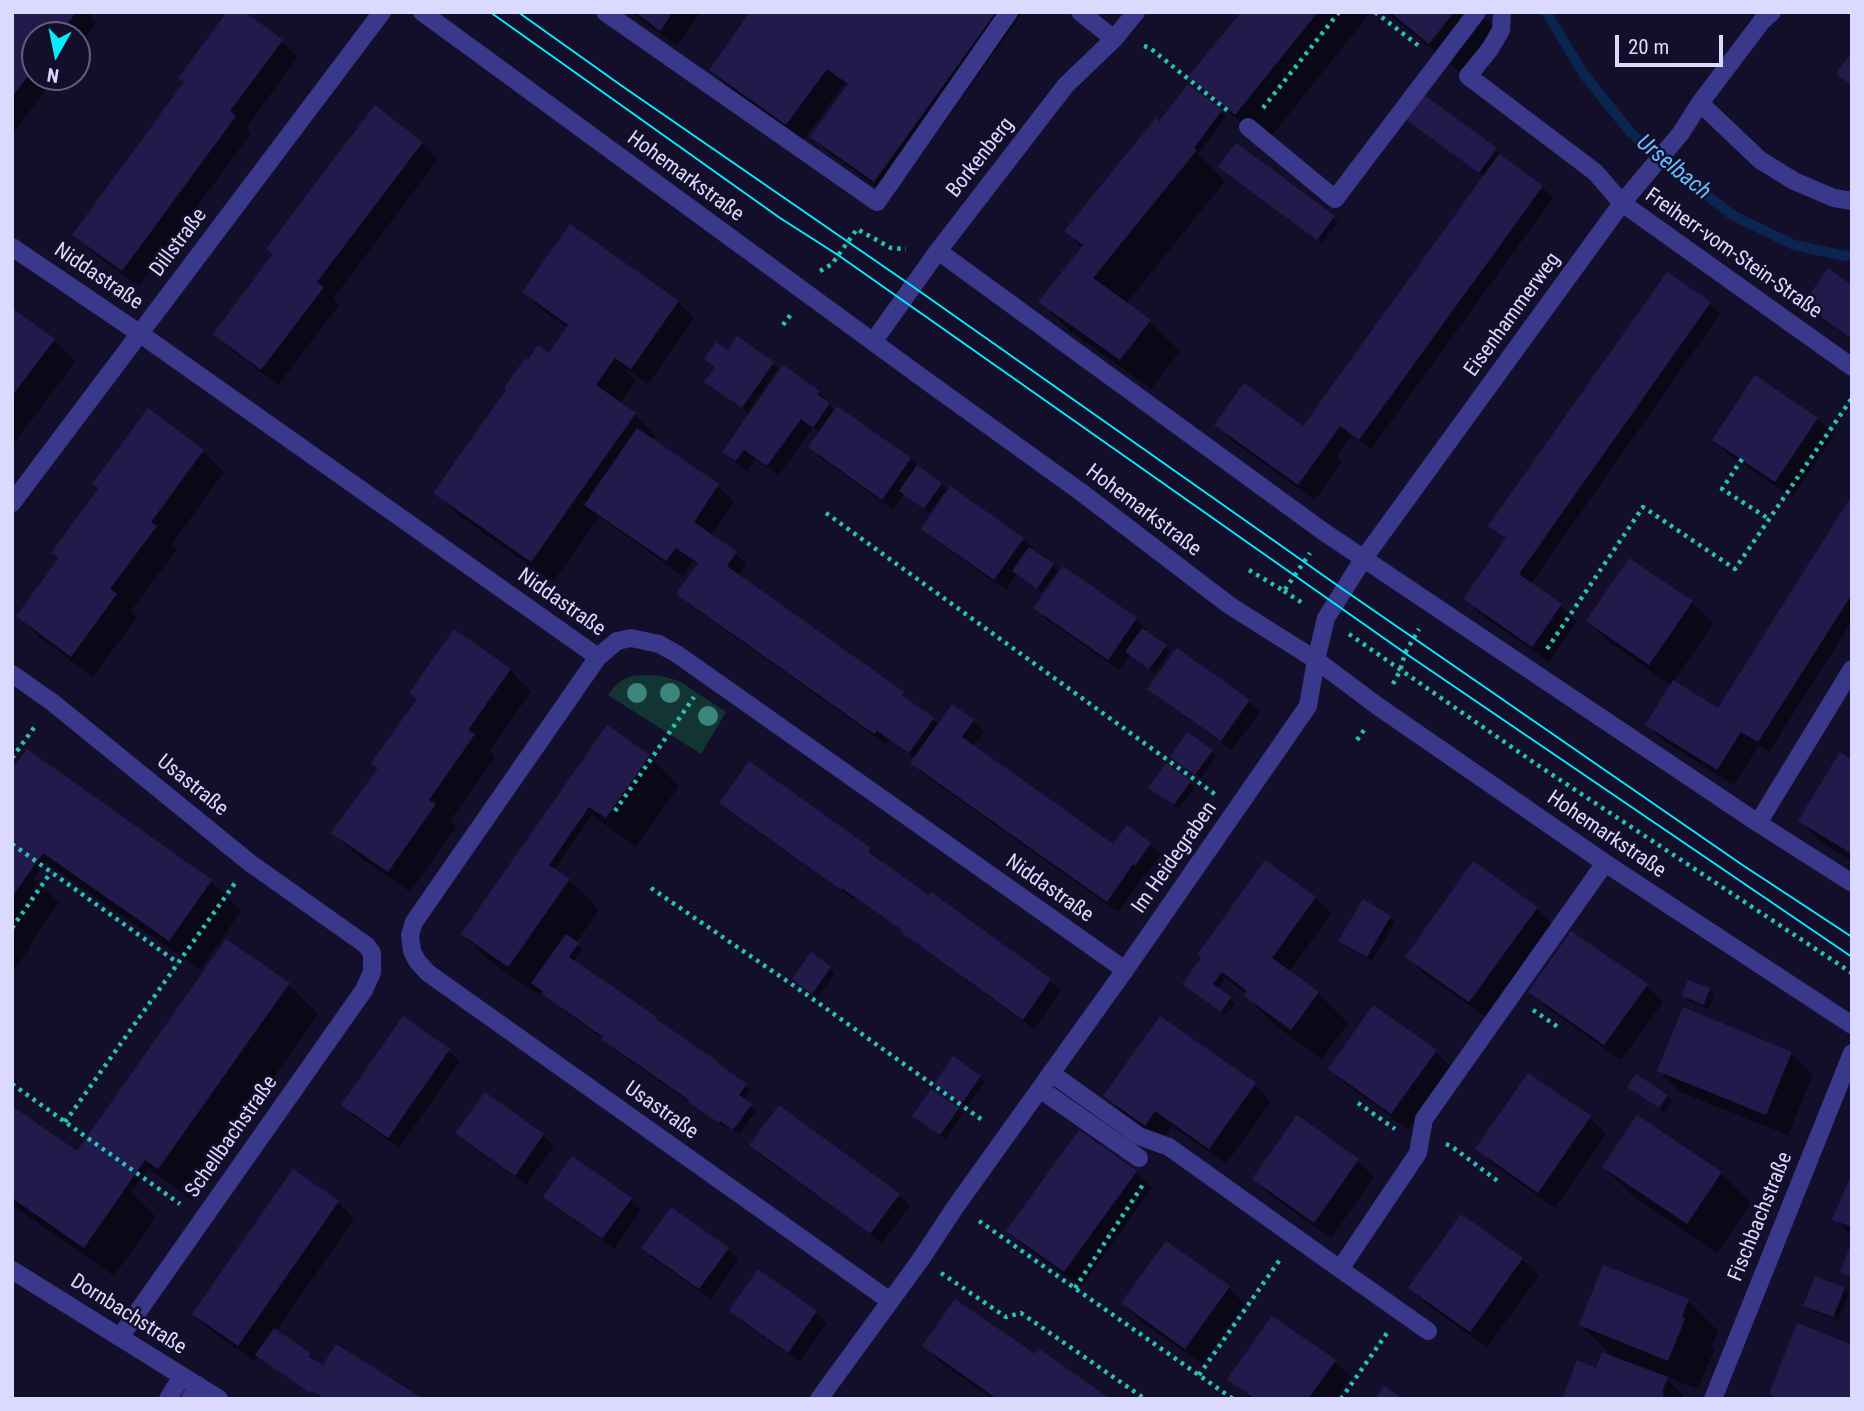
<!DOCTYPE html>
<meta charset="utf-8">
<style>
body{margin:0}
#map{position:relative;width:1864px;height:1411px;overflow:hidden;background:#130f2a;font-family:"Roboto Condensed",sans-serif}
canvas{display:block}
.frame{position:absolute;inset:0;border:14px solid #dcd9ff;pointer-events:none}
.north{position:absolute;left:21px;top:21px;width:70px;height:70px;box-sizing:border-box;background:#130f2a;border:2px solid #63607f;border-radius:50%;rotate:189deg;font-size:19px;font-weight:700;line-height:28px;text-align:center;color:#dcd9ff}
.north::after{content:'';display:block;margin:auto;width:24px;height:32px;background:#05ecff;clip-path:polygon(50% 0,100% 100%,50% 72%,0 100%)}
.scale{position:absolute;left:1615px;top:35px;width:108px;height:32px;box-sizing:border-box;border:4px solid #dcd9ff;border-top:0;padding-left:9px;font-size:21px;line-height:24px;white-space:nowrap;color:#dcd9ff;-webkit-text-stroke:5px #130f2a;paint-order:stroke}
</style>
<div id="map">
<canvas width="1864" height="1411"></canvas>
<div class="frame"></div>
<div class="north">N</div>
<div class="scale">20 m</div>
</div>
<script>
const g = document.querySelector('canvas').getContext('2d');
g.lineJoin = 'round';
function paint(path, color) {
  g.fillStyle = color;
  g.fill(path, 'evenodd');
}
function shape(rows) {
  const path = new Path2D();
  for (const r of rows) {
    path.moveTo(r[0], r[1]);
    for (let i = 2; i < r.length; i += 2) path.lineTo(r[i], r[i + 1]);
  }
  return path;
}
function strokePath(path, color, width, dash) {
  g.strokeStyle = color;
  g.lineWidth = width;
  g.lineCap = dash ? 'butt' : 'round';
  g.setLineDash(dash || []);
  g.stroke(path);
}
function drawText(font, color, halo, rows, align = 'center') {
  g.font = font + ' "Roboto Condensed",sans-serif';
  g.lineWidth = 5;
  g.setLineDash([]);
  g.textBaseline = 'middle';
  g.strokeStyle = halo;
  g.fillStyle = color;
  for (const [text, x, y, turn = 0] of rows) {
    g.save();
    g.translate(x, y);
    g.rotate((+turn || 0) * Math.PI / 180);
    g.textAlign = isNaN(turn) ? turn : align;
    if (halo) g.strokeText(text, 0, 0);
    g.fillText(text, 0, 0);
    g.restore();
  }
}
const green = shape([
 [644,675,661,676,679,681,726,712,701,754,608,695,614,687,622,680,632,676]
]);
const shadow = shape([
 [12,12,94,12,90,18,96,23,77,48,77,35,35,35,35,77,55,77,12,135],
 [631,12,701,12,677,46],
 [752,12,1023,12,891,197,829,153,812,137,849,87,844,84,803,140,727,86,711,69],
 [1243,12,1371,12,1266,143,1221,106,1191,77],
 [1386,12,1479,12,1495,28,1460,72],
 [281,41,298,57,246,128,251,133,139,286,91,251,75,235,186,83],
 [1188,87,1226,117,1198,154,1225,181,1126,304,1150,322,1180,351,1151,389,1070,331,1040,302,1083,248,1066,231,1160,123],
 [1423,97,1496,150,1501,155,1499,157,1542,187,1553,198,1371,449,1352,435,1337,456,1342,462,1315,500,1232,441,1216,425,1310,434,1485,177,1412,124],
 [422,143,438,159,333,299,339,305,278,385,232,350,215,334],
 [1225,172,1333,217,1338,222,1322,243],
 [1852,287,1852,340,1816,314,1805,303],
 [525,292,678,302,694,318,648,384,627,369,626,371,636,381,619,404,634,414,656,436,652,441,718,486,734,502,711,536,736,554,746,564,738,576,903,694,914,705,940,725,973,721,984,732,973,747,1114,846,1150,844,1161,855,1146,875,1145,874,1118,912,923,774,913,763,916,758,889,739,885,744,689,604,678,594,698,565,693,562,683,576,599,517,553,582,457,514,436,493,529,362,549,355,568,328,541,309],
 [1710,303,1720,314,1530,585,1560,606,1577,622,1549,662,1482,615,1466,599,1507,540,1491,526],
 [12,310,54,341,75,362,12,446],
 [737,338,778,368,748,412,711,387,728,352],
 [784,368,819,392,830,403,829,405,835,411,838,408,910,459,949,492,1023,540,1053,565,1058,570,1042,592,1017,574,1006,590,934,539,923,529,947,494,944,492,929,513,904,494,893,509,821,458,810,447,820,432,813,427,779,475,755,459,747,471,735,462,725,452],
 [1756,378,1817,419,1834,436,1792,497,1731,456,1714,440],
 [203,451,224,472,172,544,177,549,131,611,137,617,93,677,39,637,18,615],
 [1852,499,1852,621,1769,752,1759,745,1734,785,1664,741,1647,725,1672,686,1609,642,1588,621,1692,603,1713,624,1673,682,1724,715],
 [1064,568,1136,620,1147,630,1146,632,1170,651,1155,673,1130,655,1119,670,1046,619,1036,608],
 [510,670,531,692,489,751,495,757,450,821,456,827,410,892,355,854,334,832,379,768,418,700,411,693],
 [1150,689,1249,701,1260,712,1232,750,1161,699],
 [608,727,649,756,679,786,636,847,592,815,554,870,569,880,599,910,576,943,583,949,573,962,751,1090,743,1100,756,1111,739,1134,726,1125,725,1127,614,1049,605,1040,555,1004,542,990,539,995,493,964,463,934],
 [1212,751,1216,756,1201,778,1172,757],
 [27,752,211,882,241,911,200,970,45,862,34,878,59,903,29,945,31,946,12,973,12,773],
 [1852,762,1852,861,1821,842,1800,821],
 [1190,782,1195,787,1179,809,1155,792],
 [722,802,870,850,881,860,880,862,927,896,931,894,1050,981,1061,991,1034,1029,915,943,904,932,855,897,853,899,732,813],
 [1315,898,1331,914,1289,972,1318,993,1348,1023,1322,1059,1276,1026,1246,996,1247,994,1225,978,1218,989,1235,1003,1226,1015,1189,989],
 [1536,908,1553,925,1486,1017,1423,973,1407,956],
 [1390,917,1395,922,1372,961,1345,946,1341,941],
 [830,968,835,973,818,997,799,984],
 [1689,982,1709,990,1714,995,1709,1009,1689,1001,1684,996],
 [288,984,318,1014,189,1198,148,1168,131,1192,156,1217,114,1276,12,1205,12,1108,84,1158],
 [1646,985,1663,1002,1621,1060,1547,1008,1530,992],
 [449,1051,460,1061,399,1148,354,1116,343,1105],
 [1435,1051,1452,1068,1408,1129,1347,1085,1330,1068],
 [1791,1053,1813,1075,1788,1135,1680,1092,1659,1070],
 [1529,1076,1590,1118,1606,1134,1555,1208,1494,1165,1478,1149],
 [980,1077,985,1082,967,1107,941,1089],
 [1254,1085,1271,1101,1226,1164,1172,1126,1162,1141,1122,1112,1105,1095],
 [1634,1092,1667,1096,1672,1101,1664,1112],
 [485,1094,543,1135,554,1146,526,1185,468,1143,457,1133],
 [958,1109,963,1114,945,1139,914,1116],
 [1297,1118,1358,1161,1374,1177,1331,1238,1270,1195,1254,1178],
 [1638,1118,1721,1173,1751,1203,1717,1253,1634,1197,1604,1167],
 [751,1145,899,1195,910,1206,882,1243,762,1156],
 [1135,1172,1152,1188,1081,1287,1025,1247,1009,1230],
 [1852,1178,1852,1236,1835,1220],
 [545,1196,631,1200,641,1210,614,1249,556,1207],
 [338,1202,354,1219,276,1331,309,1355,314,1360,313,1361,322,1366,418,1399,321,1399,313,1391,312,1394,258,1356,255,1361,210,1330,194,1314],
 [1462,1216,1522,1259,1539,1276,1487,1347,1426,1304,1410,1288],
 [1166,1243,1229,1288,1245,1304,1202,1364,1139,1320,1123,1303],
 [643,1248,728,1249,738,1260,711,1299,654,1259],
 [759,1272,816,1313,827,1323,799,1362,742,1321,731,1311],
 [1844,1289,1849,1294,1838,1321,1810,1310,1805,1305],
 [1688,1301,1718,1331,1711,1347,1714,1350,1698,1389,1664,1376,1683,1395,1682,1399,1563,1399,1597,1370,1615,1359,1581,1325],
 [924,1346,1035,1356,1107,1399,993,1399,940,1362],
 [1334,1361,1351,1377,1336,1399,1251,1399,1230,1379]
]);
const stream = shape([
 [1546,12,1585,76,1631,133,1682,176,1732,215,1794,245,1845,256,1852,255]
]);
const building = shape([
 [12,12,76,12,59,35,35,35,35,67,12,97],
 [227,12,245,12,283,40,230,111,236,116,122,271,72,235,184,82,178,78],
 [635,12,673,12,660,31],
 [750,12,996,12,874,182,810,137,848,84,827,69,786,125,709,70],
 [1241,12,1318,12,1235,115,1188,77],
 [1390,12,1454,12,1429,44],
 [1852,52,1852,85,1836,74],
 [1188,84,1222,110,1194,148,1197,150,1093,278,1151,320,1120,360,1038,302,1083,245,1064,231,1156,118,1159,121],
 [1423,94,1497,148,1479,173,1405,119],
 [375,105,423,142,317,282,324,287,261,370,213,334,273,254,266,249],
 [1236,143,1335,216,1317,240,1218,167],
 [1499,154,1543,186,1359,440,1340,426,1298,485,1214,425,1244,383,1303,426],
 [570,224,679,301,631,369,615,358,596,385,636,413,531,562,433,493,506,390,504,388,525,358,528,360,538,345,549,353,568,325,522,292],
 [1828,268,1852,285,1852,339,1803,304],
 [1667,272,1711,302,1519,574,1562,604,1532,647,1463,599,1506,538,1488,526],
 [12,308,55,339,12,396],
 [737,336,774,362,742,408,704,382,715,367,704,359,716,342,728,350],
 [783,365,820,391,817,394,830,403,813,428,801,419,767,466,744,450,736,461,722,452],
 [1755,375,1818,418,1775,482,1712,440],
 [837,406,911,458,882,500,808,447],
 [148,408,204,450,151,522,157,526,110,589,117,594,71,657,16,616,59,558,51,553,99,488,92,484],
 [637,428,719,484,694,522,737,552,727,566,904,692,902,695,934,718,909,753,877,731,874,734,676,594,698,563,676,548,666,561,584,505],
 [917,465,942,483,924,509,899,491],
 [950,486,1024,538,994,580,921,529],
 [1852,495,1852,594,1758,742,1741,732,1717,770,1645,725,1673,680,1718,708],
 [1029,547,1054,564,1037,589,1012,571],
 [1629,558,1693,601,1649,665,1586,621],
 [1063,566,1137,618,1108,660,1033,608],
 [1142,628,1167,645,1149,669,1125,652],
 [454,629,511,669,468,730,475,734,429,800,436,804,388,872,331,833,378,768,371,763,417,699,409,693],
 [1177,648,1250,700,1221,741,1147,689],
 [952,704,974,720,962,737,1113,844,1127,825,1151,843,1135,866,1133,864,1107,902,910,763],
 [607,725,650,755,606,818,589,807,549,865,570,879,508,967,461,934],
 [1187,732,1213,750,1195,775,1170,757],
 [27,749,212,880,169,941,43,853,12,897,12,770],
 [1840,752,1852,760,1852,854,1798,821],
 [749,761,871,848,869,852,928,895,931,892,1051,979,1023,1020,902,933,903,931,842,888,841,890,719,803],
 [1166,763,1191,781,1174,805,1148,788],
 [1265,860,1316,897,1272,958,1319,992,1291,1030,1244,996,1247,991,1222,972,1213,984,1231,997,1221,1012,1182,984,1201,958,1197,955],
 [1473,861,1538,907,1469,1002,1405,957],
 [1363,899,1391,916,1367,957,1338,941],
 [1571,931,1648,984,1604,1045,1528,992],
 [566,934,579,943,569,957,657,1017,656,1019,717,1061,716,1062,747,1084,739,1095,752,1104,733,1130,720,1121,719,1123,688,1102,689,1100,601,1039,603,1037,542,994,544,992,531,983],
 [226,939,290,983,158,1169,145,1160,84,1248,12,1198,12,1106,77,1151],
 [811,952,831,967,812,994,792,979],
 [1688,980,1710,988,1704,1005,1682,996],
 [1373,1005,1437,1050,1391,1114,1328,1069],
 [1683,1007,1792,1052,1766,1115,1657,1071],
 [403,1016,450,1049,388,1138,341,1105],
 [1160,1016,1256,1083,1209,1149,1155,1111,1145,1126,1103,1096],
 [953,1056,981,1076,962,1103,934,1084],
 [1528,1073,1591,1116,1538,1193,1475,1149],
 [1636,1074,1668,1095,1659,1108,1627,1087],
 [931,1089,959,1108,940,1135,912,1116],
 [485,1092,544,1134,515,1176,455,1133],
 [779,1105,900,1194,870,1234,749,1145],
 [1297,1115,1359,1159,1314,1223,1252,1179],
 [1637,1115,1722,1172,1687,1224,1602,1167],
 [1079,1130,1137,1171,1064,1272,1006,1231],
 [572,1156,632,1198,602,1239,543,1197],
 [293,1169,339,1201,238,1346,192,1314],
 [1852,1173,1852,1227,1832,1220],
 [671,1207,729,1248,699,1289,641,1248],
 [1461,1214,1523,1258,1470,1332,1408,1288],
 [1166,1241,1230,1286,1185,1349,1121,1303],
 [1852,1242,1852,1277,1840,1272],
 [1603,1265,1689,1299,1682,1317,1685,1319,1668,1361,1579,1325],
 [758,1269,817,1311,788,1353,729,1311],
 [1815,1276,1845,1288,1833,1317,1803,1306],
 [955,1299,1035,1354,1038,1348,1110,1399,997,1399,922,1346],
 [1272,1316,1336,1360,1308,1399,1255,1399,1227,1379],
 [1797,1323,1852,1345,1852,1399,1780,1399,1769,1394],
 [274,1328,310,1353,309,1357,323,1365,336,1344,424,1399,324,1399,312,1391,310,1393,255,1355],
 [1602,1352,1668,1377,1662,1392,1664,1393,1662,1399,1562,1399,1577,1360,1596,1368],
 [1384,1386,1403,1399,1375,1399]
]);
const path = shape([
 [1375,12,1419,46],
 [1144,46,1150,48,1228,111],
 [1263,108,1339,12],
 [820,271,832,264,857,229,891,248,906,249],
 [783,325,792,313],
 [1742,459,1722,489,1769,519],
 [826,513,1216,795],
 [1249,570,1284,591,1310,553],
 [1284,591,1304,604],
 [1349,634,1539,766,1852,973],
 [1547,649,1643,507,1735,569,1852,398],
 [1393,684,1400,671,1405,653,1419,629],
 [1357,740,1364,730],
 [12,758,36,725],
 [615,811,694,697],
 [12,844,178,963],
 [651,888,803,992,985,1122],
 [12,928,51,872],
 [1533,1010,1561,1029],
 [12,1084,180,1204],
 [1358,1103,1395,1129],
 [65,1122,235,883],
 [1446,1144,1451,1146,1499,1182],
 [979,1221,1233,1399],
 [941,1273,1006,1317,1021,1313,1145,1399],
 [1075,1288,1144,1183],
 [1199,1375,1281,1258],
 [1341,1399,1387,1333]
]);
const service = shape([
 [605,12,877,202,1009,12],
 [1080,12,1114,39],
 [1502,12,1501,30,1490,49,1468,76,1595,172,1622,203],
 [1248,127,1335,199,1477,12],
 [1040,1089,1139,1158],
 [168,1399,182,1376],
 [190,1399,198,1385]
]);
const minor = shape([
 [1700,103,1760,160,1794,181,1834,198,1852,201],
 [1622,203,1852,367],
 [12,247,139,333,598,657,617,641,631,638,659,644,677,654,1125,970],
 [938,251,1324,532,1758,823,1852,883],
 [12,503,382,12],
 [598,657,414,922,410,935,412,951,417,961,428,973,890,1301],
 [1316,660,1326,618,1364,558,1622,203,1681,133,1700,103,1762,21,1772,12],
 [12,674,52,702,250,863,366,945,372,953,372,972,364,990,120,1337],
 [1758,823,1852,669],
 [1051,1073,1139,1136,1169,1147,1340,1269,1418,1153,1424,1119,1605,863],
 [1340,1269,1428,1331],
 [1713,1399,1852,1053]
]);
const tertiary = shape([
 [422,12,928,382,1081,492,1229,605,1316,660,1379,707,1605,863,1852,1025],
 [873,342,938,251,1066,85,1114,39,1136,12],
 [12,1270,219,1399],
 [819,1399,921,1259,956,1206,1125,970,1308,706,1316,660]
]);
const tram = shape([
 [490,12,780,218,838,255,1405,653,1852,957],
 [518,12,622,86,912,286,1344,590,1741,864,1852,937]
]);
const trees = [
 [637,693],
 [670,693],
 [708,716]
];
const streetNames = [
 ["Borkenberg",981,158,-52],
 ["Hohemarkstraße",685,177,36],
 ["Dillstraße",179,243,-53],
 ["Freiherr-vom-Stein-Straße",1733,254,35],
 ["Niddastraße",98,277,34],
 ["Eisenhammerweg",1513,315,-54],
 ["Hohemarkstraße",1143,511,37],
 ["Niddastraße",561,603,35],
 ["Usastraße",192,786,39],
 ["Hohemarkstraße",1606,835,34],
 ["Im Heidegraben",1175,858,-55],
 ["Niddastraße",1049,889,35],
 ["Usastraße",661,1111,35],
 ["Schellbachstraße",232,1137,-55],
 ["Fischbachstraße",1761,1217,-68],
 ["Dornbachstraße",128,1315,32]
];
const waterNames = [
 ["Urselbach",1673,168,39]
];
paint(green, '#123533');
paint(shadow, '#0007');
strokePath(stream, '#0a254f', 10);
paint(building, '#231a4c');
strokePath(path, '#2ac1b5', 4.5, [3.5, 5]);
strokePath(service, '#39388b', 18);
strokePath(minor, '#39388b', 18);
strokePath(tertiary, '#39388b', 18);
strokePath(tram, '#05ecff', 2);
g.fillStyle = '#3c857d';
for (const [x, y] of trees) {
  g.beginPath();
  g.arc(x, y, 10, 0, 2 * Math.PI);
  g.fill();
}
drawText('21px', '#dcd9ff', '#130f2a', streetNames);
drawText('italic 23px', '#67bcff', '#130f2a', waterNames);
</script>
